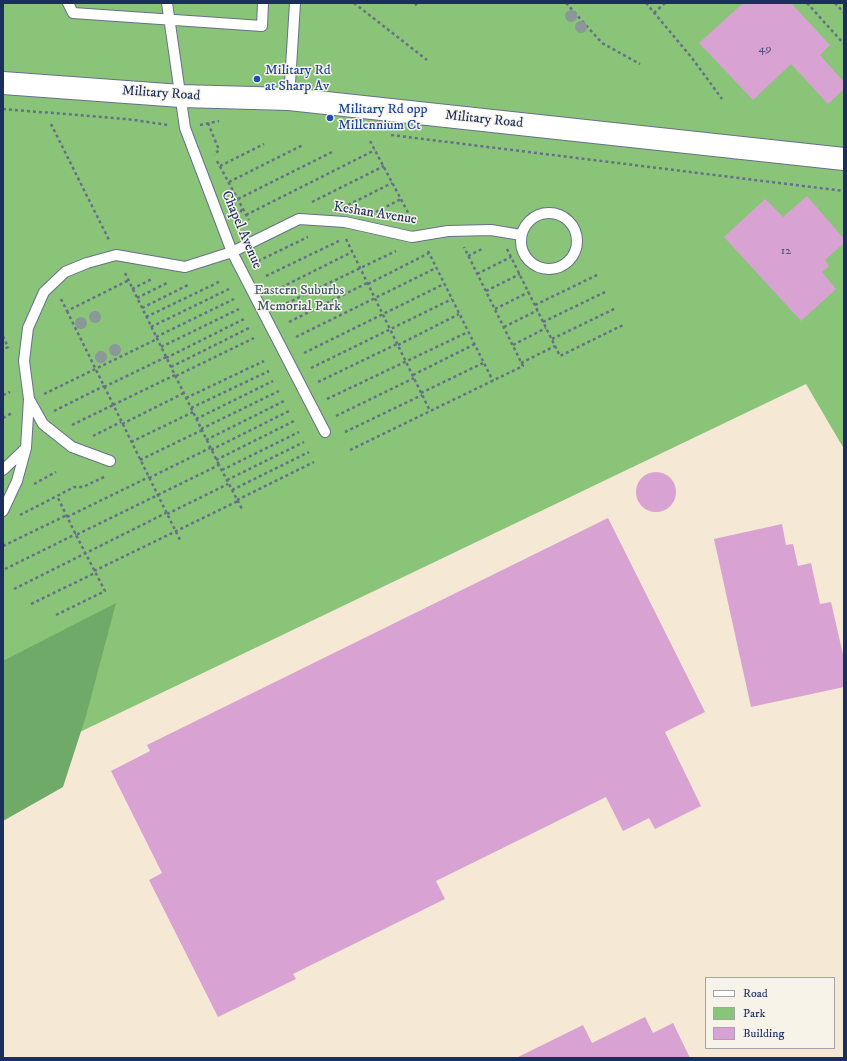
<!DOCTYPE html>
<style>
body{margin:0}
#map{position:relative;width:847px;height:1061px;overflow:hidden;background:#f5e8d5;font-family:"IM FELL DW Pica",serif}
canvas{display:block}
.frame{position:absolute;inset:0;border:4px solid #1b2f5e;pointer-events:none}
.legend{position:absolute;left:705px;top:977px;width:130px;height:72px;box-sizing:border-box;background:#f7f3e8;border:1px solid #9fa5b1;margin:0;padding:5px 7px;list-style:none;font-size:12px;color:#1b2f5e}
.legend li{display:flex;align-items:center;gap:8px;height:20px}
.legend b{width:20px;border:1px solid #9fa5b1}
</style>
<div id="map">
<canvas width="847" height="1061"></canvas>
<div class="frame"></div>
<ul class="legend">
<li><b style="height:5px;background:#fff"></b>Road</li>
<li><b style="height:11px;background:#8ac479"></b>Park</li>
<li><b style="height:11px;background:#d8a2d2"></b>Building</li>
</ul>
</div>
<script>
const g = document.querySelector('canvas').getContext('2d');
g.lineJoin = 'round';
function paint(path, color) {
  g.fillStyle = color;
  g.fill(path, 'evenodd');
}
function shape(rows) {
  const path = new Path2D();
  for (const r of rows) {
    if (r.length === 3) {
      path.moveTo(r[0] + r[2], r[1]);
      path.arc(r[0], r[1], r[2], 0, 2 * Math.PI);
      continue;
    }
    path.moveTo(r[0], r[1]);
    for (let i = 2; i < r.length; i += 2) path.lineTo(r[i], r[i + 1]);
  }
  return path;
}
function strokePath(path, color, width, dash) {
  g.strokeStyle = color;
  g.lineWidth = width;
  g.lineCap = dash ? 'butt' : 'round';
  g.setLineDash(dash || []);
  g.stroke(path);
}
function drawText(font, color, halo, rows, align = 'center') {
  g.font = font + ' "IM FELL DW Pica",serif';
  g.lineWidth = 3;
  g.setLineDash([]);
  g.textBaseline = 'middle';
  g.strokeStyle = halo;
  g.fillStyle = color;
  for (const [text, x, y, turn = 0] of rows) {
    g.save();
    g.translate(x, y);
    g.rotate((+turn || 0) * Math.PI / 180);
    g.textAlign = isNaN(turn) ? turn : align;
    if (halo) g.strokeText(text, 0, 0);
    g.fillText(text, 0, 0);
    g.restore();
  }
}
const green = shape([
 [3,3,844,3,844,449,806,384,36,753,3,781]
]);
const forest = shape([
 [116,603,86,716,63,787,3,821,3,661]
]);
const building = shape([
 [743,3,791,3,830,45,820,55,844,82,844,89,828,104,791,64,753,100,699,43],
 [807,196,844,239,844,243,825,260,829,266,822,272,836,289,801,321,724,237,765,199,783,217],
 [656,492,20],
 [608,518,705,712,665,732,701,806,655,829,649,818,623,831,606,797,436,881,445,899,293,974,296,979,218,1017,149,880,162,873,111,771,150,751,147,745],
 [782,524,786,545,793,544,798,566,811,563,820,604,831,602,844,659,844,687,751,707,714,539],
 [645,1017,653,1033,673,1023,690,1058,516,1058,583,1025,592,1043]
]);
const path = shape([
 [354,3,427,60],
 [415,3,417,6],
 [566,3,602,43,640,64],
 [646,3,692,58,722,99],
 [807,3,844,44],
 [835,3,844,13],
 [654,13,665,3],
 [3,109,127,119,168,125],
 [208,123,219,150,214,155],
 [51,124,109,240],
 [200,125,219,121],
 [391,135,844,191],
 [370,141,412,220],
 [217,161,249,220],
 [220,166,264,144],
 [229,182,303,145],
 [238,199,334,151],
 [312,202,384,166],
 [348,205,392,183],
 [376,212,401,199],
 [246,215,375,150],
 [237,217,243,208],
 [346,239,430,411],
 [507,249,560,356,623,325],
 [428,251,493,381],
 [468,256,484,248],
 [258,261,308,237],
 [125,273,219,465],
 [477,274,511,257],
 [266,276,341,240],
 [368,284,429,253],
 [132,289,152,279],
 [276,290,352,252],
 [486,291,520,274],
 [137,298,169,282],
 [61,299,67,311,129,280],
 [535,305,597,275],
 [281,306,396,251],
 [142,308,190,284],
 [495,309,529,292],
 [67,311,180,540],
 [146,317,221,281],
 [289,322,367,283],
 [543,322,605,292],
 [151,327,229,289],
 [504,327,538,310],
 [3,336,8,347,3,350],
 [156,337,234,299],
 [296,337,436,268],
 [552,339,614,309],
 [398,345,459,314],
 [513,345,546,328],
 [161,347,239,309],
 [304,353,444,284],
 [166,358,244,319],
 [521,363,555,346],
 [171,367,249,328],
 [311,368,452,299],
 [413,375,475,344],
 [176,376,254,338],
 [318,382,397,344],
 [104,387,166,357],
 [421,393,483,363],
 [44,394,157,339],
 [3,395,10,392],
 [186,398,264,361],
 [327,399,468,332],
 [113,405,175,375],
 [191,408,269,371],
 [54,411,104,386],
 [336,416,414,378],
 [3,418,12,413],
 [196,419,273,381],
 [122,424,184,393],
 [72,425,113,405],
 [201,429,279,391],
 [345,432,422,395],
 [93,436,121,422],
 [206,440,284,401],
 [3,441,4,441],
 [131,442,193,412],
 [211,450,289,411],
 [350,450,523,366,464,247],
 [140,460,202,430],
 [216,460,294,421],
 [222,470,299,432],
 [104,477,83,487,74,487,57,496,76,535,219,465,242,509],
 [149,478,210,448],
 [227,480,304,442],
 [34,484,56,472],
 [232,490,309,452],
 [237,500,314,462],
 [167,514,228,484],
 [20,515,57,496],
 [67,517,149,477],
 [3,546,67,515],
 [5,569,76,534],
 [94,571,238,501],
 [14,589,166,513],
 [31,604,95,573],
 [56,615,105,591,76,535]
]);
const service = shape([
 [68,3,73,13,262,26,263,3],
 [167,3,185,128,232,252,325,432],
 [289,99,295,3],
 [549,241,28],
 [29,399,43,424,72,447,110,461],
 [3,470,26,448],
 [3,511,17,481,26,448,29,399,24,361,28,328,44,292,65,272,87,263,116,255,185,267,232,252,299,219,345,222,412,237,448,231,491,230,521,235]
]);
const tertiary = shape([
 [3,83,181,96,289,99,844,159]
]);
const trees = [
 [571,16],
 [581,27],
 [95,317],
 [81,323],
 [115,350],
 [101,357]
];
const markers = [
 [257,79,4,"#1a4fb4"],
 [330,118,4,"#1a4fb4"]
];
const numberNames = [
 ["49",765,50],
 ["12",786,252]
];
const transitNames = [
 ["Military Rd",265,71],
 ["at Sharp Av",265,87],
 ["Military Rd opp",338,110],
 ["Millennium Ct",338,126]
];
const streetNames = [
 ["Military Road",161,94,4],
 ["Military Road",484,120,6],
 ["Keshan Avenue",375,214,9],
 ["Chapel Avenue",241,230,67]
];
const parkNames = [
 ["Eastern Suburbs",299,291],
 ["Memorial Park",299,307]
];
paint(green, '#8ac479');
paint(forest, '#6faa69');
paint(building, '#d8a2d2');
strokePath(service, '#677088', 12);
strokePath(tertiary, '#677088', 24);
strokePath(path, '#677088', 2.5, [3, 3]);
strokePath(service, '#fff', 10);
strokePath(tertiary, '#fff', 22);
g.fillStyle = '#8c9797';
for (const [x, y] of trees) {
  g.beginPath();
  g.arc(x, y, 6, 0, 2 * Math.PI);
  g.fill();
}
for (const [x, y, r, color] of markers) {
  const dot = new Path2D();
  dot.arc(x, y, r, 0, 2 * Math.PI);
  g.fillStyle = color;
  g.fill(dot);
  strokePath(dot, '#f7f3e8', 1.5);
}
drawText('12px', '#4a4c7b', null, numberNames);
drawText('14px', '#164399', '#f7f3e8', transitNames, 'left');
drawText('14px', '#1b2f5e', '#f7f3e8', streetNames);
drawText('14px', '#375465', '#f7f3e8', parkNames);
</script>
